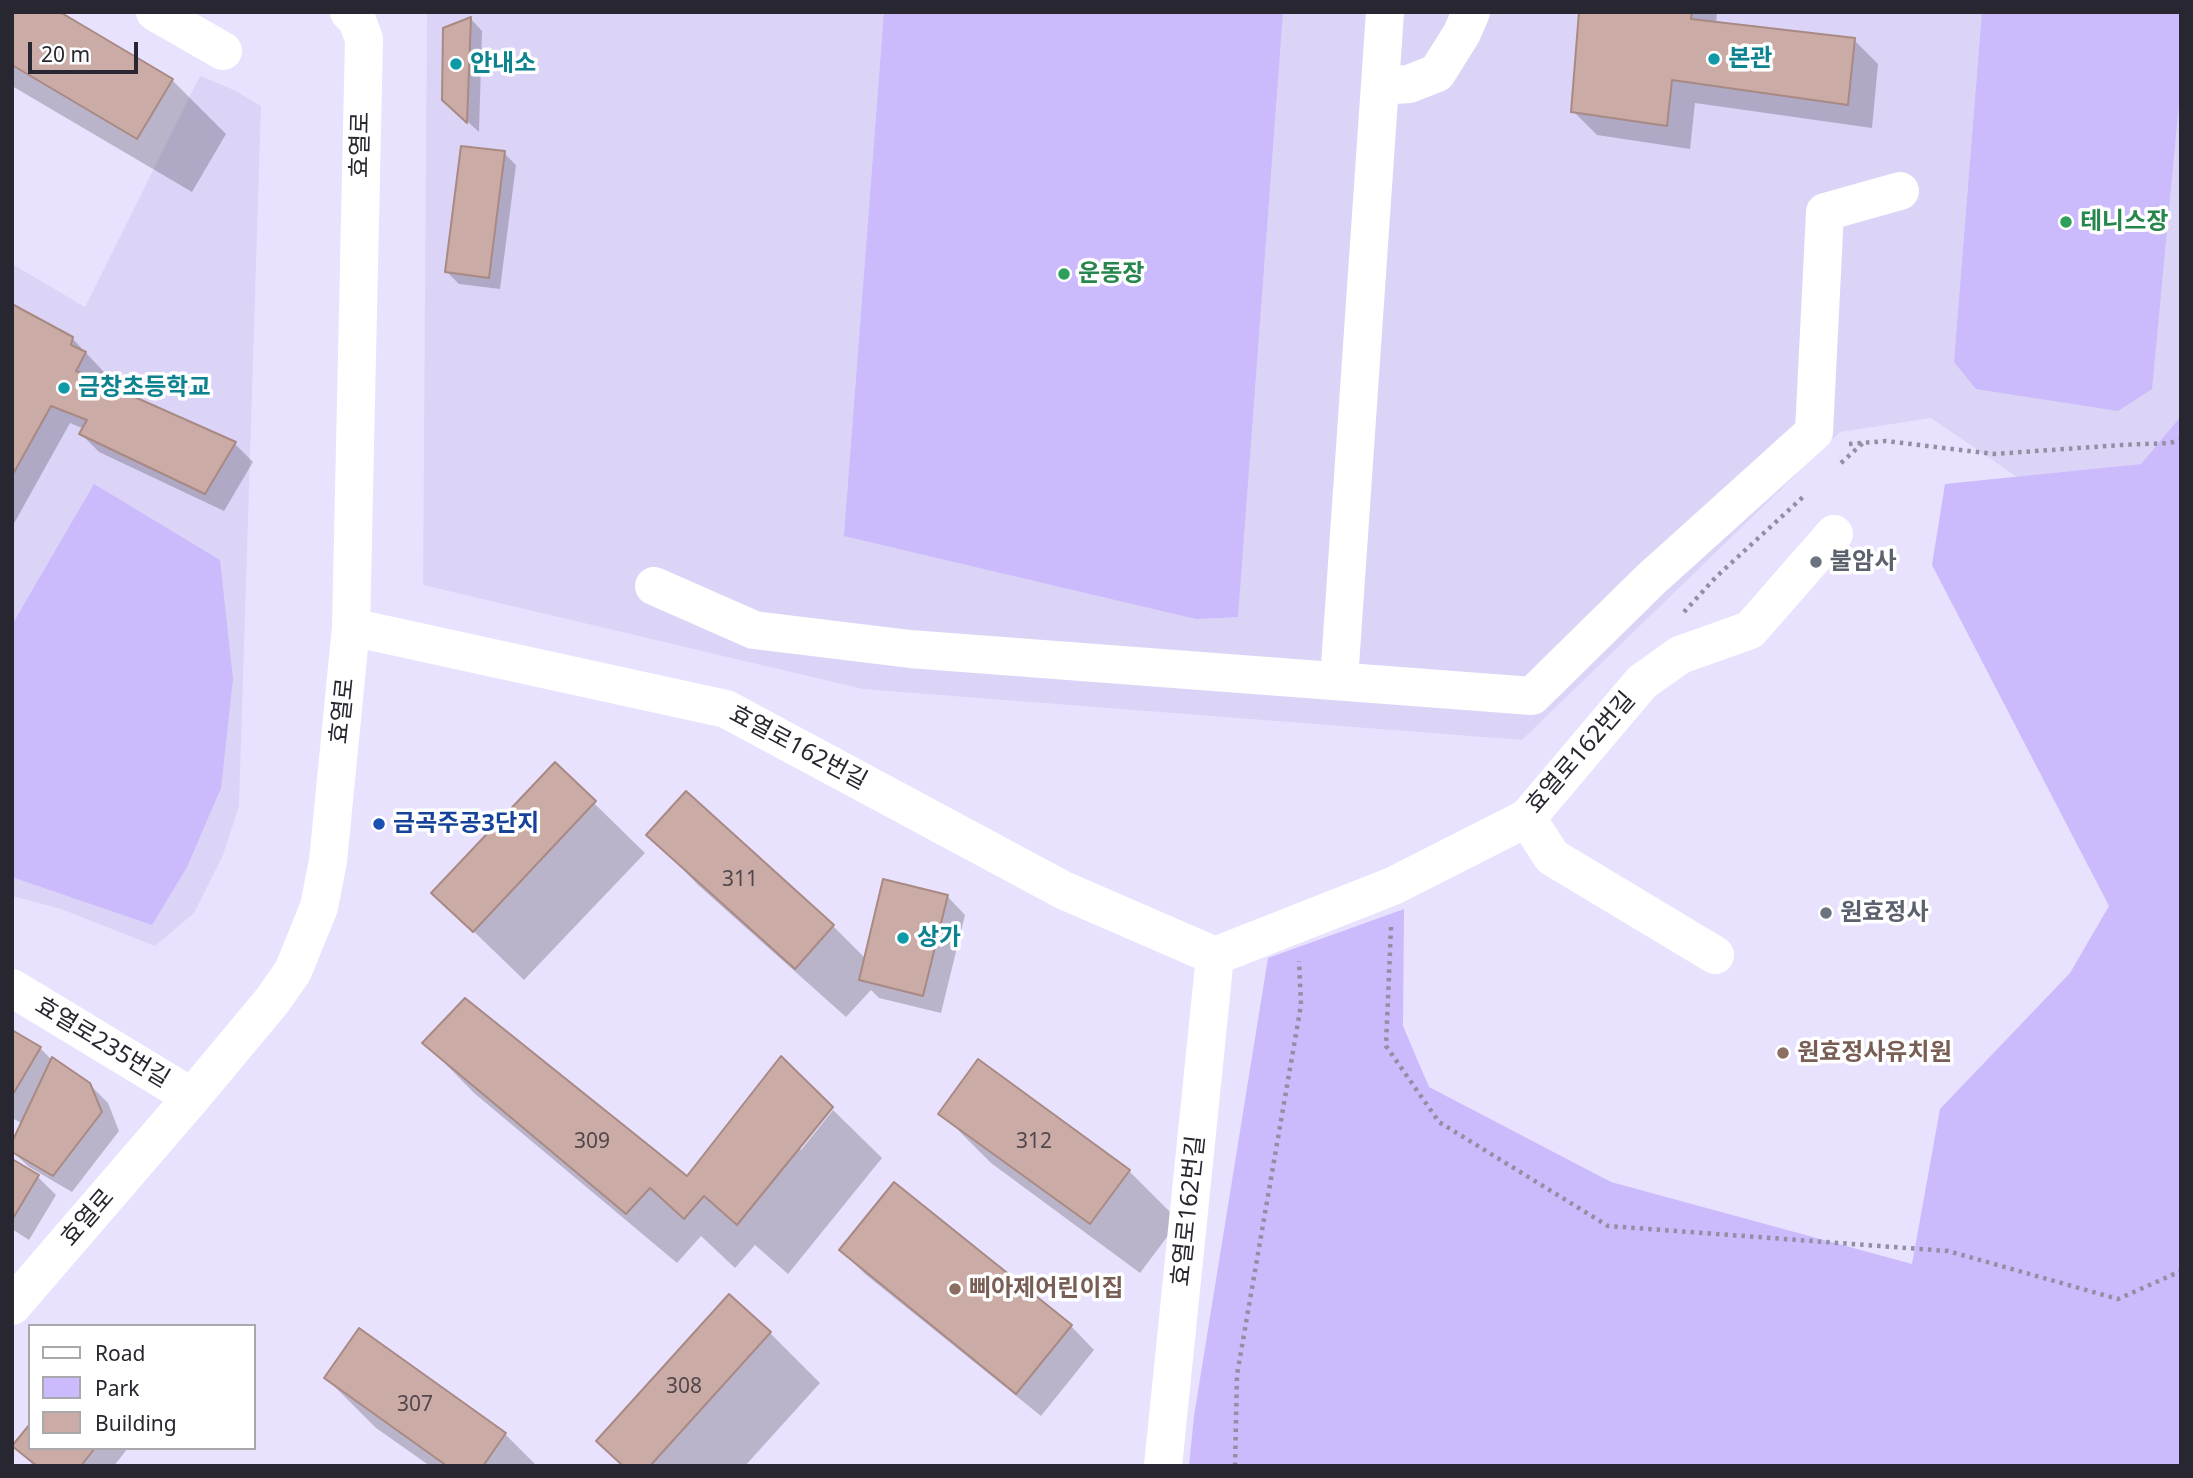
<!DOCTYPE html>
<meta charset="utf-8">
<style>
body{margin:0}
#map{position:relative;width:2193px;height:1478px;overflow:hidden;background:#e9e2fe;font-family:"Noto Sans",sans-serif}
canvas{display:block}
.frame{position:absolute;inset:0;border:14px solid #282630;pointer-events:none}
.legend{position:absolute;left:28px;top:1324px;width:228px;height:126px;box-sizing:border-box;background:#fff;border:2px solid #a9a8ac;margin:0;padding:9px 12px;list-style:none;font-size:21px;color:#282630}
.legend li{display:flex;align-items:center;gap:14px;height:35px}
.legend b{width:35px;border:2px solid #a9a8ac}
.scale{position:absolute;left:28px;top:42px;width:110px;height:32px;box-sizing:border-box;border:4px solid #282630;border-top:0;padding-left:9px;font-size:21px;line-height:24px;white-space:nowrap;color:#282630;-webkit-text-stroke:5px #fff;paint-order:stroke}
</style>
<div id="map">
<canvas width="2193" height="1478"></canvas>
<div class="frame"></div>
<ul class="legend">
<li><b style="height:9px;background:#fff"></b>Road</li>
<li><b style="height:19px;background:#cbbafc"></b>Park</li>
<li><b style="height:19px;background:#cbaba5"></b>Building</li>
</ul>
<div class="scale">20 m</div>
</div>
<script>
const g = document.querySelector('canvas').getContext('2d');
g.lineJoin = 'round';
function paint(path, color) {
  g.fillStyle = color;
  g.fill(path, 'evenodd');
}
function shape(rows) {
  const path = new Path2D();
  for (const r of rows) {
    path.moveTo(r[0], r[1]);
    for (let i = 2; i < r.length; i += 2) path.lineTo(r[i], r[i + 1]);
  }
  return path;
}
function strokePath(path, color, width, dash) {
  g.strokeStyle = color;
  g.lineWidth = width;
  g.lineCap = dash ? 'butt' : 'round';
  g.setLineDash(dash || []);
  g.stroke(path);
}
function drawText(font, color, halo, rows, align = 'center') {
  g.font = font + ' "Noto Sans","Noto Sans KR",sans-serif';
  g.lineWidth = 7;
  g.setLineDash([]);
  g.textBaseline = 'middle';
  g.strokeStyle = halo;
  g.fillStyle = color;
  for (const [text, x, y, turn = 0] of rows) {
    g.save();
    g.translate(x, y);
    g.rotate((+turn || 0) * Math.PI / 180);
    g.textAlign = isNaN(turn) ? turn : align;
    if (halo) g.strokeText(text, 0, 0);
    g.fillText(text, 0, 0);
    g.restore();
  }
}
const built = shape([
 [427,12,2181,12,2181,416,2141,464,2017,477,1931,418,1840,432,1522,740,863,689,423,585],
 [200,76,234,90,261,106,239,806,223,855,194,913,155,946,61,909,12,896,12,264,85,307]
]);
const green = shape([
 [884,12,1283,12,1238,617,1196,619,844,536],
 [1982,12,2181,12,2181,82,2152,389,2118,411,1976,389,1954,362],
 [2181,416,2181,1466,1189,1466,1194,1416,1268,958,1404,909,1403,1026,1429,1087,1611,1182,1912,1264,1940,1109,2070,973,2109,906,1932,565,1945,484,2141,464],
 [94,484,220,560,233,679,221,788,187,867,152,925,12,877,12,625]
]);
const shadow = shape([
 [12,12,57,12,172,80,226,134,192,192,12,86],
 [1581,12,1717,12,1716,24,1854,40,1878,64,1872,128,1695,103,1690,149,1597,135,1573,111],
 [471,19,482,31,479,132,457,112],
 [504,153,516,165,500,289,459,284,447,272],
 [12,306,72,338,104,372,97,382,235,444,253,462,224,511,99,452,81,434,84,429,70,423,12,527],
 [555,765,645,853,524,980,434,893],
 [649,835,833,926,866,959,947,896,965,915,941,1013,879,998,871,990,846,1017,698,885],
 [12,1032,40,1048,52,1060,89,1084,108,1103,119,1131,72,1192,29,1167,12,1151,23,1124,12,1118],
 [425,1043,687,1179,798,1148,801,1150,833,1110,882,1158,788,1274,755,1245,735,1268,701,1236,677,1263,474,1093],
 [941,1113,1129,1171,1179,1221,1140,1273,991,1163],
 [12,1161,38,1177,56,1195,29,1240,12,1229],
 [841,1250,1071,1326,1094,1350,1041,1416,865,1274],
 [360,1331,505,1434,537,1466,430,1466,376,1428,326,1378],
 [770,1333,820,1383,745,1466,623,1466],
 [14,1446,30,1448,128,1448,114,1466,34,1466]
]);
const building = shape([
 [12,12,60,12,173,79,137,139,12,65,12,12],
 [1579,12,1692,12,1691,19,1855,38,1848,105,1672,80,1667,126,1571,112,1579,12],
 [471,17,467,123,442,100,443,28,471,17],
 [461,146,505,151,489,278,445,272,461,146],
 [12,304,73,337,71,345,86,352,76,371,236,442,205,494,79,434,87,420,51,406,12,476,12,304],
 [555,762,596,801,473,932,431,893,555,762],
 [686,791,834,925,795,969,646,835,686,791],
 [883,879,948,895,923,996,859,980,883,879],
 [465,998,687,1176,781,1056,833,1107,737,1225,704,1196,684,1219,650,1188,626,1214,422,1043,465,998],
 [12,1030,41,1047,12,1096,12,1030],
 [52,1057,90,1083,102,1112,53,1176,12,1152,12,1142,52,1057],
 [978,1059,1130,1170,1090,1224,938,1114,978,1059],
 [12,1159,39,1175,12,1220,12,1159],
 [894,1182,1072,1325,1016,1394,839,1250,894,1182],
 [729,1294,771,1332,650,1466,623,1466,596,1441,729,1294],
 [359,1328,506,1433,483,1466,447,1466,324,1378,359,1328],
 [30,1424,30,1448,95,1448,81,1466,37,1466,12,1446,30,1424]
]);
const path = shape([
 [1849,444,1886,441,1994,454,2121,445,2169,443,2181,440],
 [1841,463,1864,442],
 [1684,612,1716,577,1803,497],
 [1391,927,1386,1046,1439,1122,1608,1226,1948,1251,2118,1299,2181,1271],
 [1235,1466,1237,1375,1301,1005,1299,961]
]);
const minor = shape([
 [155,12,223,51],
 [1380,86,1409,84,1437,73,1462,33,1471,12],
 [654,586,754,630,910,649,1532,696,1650,580,1814,432,1825,212,1900,191],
 [351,627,726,709,1063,890,1215,956,1163,1466],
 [1339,680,1385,12],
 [1527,818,1552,857,1715,955],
 [1215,956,1393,886,1527,818,1642,682,1680,655,1750,630,1834,534],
 [12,988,192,1097]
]);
const major = shape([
 [12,1306,192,1097,272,1001,293,971,319,907,328,861,351,627,364,39,357,20,349,12]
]);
const markers = [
 [1714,59,7,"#0f9aa8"],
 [456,64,7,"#0f9aa8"],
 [2066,222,7,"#2e9e5b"],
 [1064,274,7,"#2e9e5b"],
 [64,388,7,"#0f9aa8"],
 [1816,562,7,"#6b7280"],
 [379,824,7,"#1a4fb4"],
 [1826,913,7,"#6b7280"],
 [903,938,7,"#0f9aa8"],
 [1783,1053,7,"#8d6e63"],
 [955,1289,7,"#8d6e63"]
];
const numberNames = [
 ["311",740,880],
 ["309",592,1142],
 ["312",1034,1142],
 ["308",684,1387],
 ["307",415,1405]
];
const cultureNames = [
 ["본관",1728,59],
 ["안내소",470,64],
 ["금창초등학교",78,388],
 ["상가",917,938]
];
const streetNames = [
 ["효열로",361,145,-89],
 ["효열로",343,711,-84],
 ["효열로162번길",798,748,28],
 ["효열로162번길",1581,753,-49],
 ["효열로235번길",102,1043,31],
 ["효열로162번길",1189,1211,-84],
 ["효열로",88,1218,-49]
];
const leisureNames = [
 ["테니스장",2080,222],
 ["운동장",1078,274]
];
const worshipNames = [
 ["불암사",1830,562],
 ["원효정사",1840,913]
];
const transitNames = [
 ["금곡주공3단지",393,824]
];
const educationNames = [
 ["원효정사유치원",1797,1053],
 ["삐아제어린이집",969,1289]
];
paint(built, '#dcd4f7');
paint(green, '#cbbafc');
paint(shadow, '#0003');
paint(building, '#cbaba5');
strokePath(building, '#a88984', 2);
strokePath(path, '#938fa3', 4.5, [3.5, 5]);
strokePath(minor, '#fff', 38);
strokePath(major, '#fff', 38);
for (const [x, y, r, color] of markers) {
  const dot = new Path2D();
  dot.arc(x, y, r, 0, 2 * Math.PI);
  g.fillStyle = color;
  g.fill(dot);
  strokePath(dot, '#fff', 2.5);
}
drawText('21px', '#51474d', null, numberNames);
drawText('bold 24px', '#0d838f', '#fff', cultureNames, 'left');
drawText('24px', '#282630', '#fff', streetNames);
drawText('bold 24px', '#27864d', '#fff', leisureNames, 'left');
drawText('bold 24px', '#5b616d', '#fff', worshipNames, 'left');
drawText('bold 24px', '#164399', '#fff', transitNames, 'left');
drawText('bold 24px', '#785e54', '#fff', educationNames, 'left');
</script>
